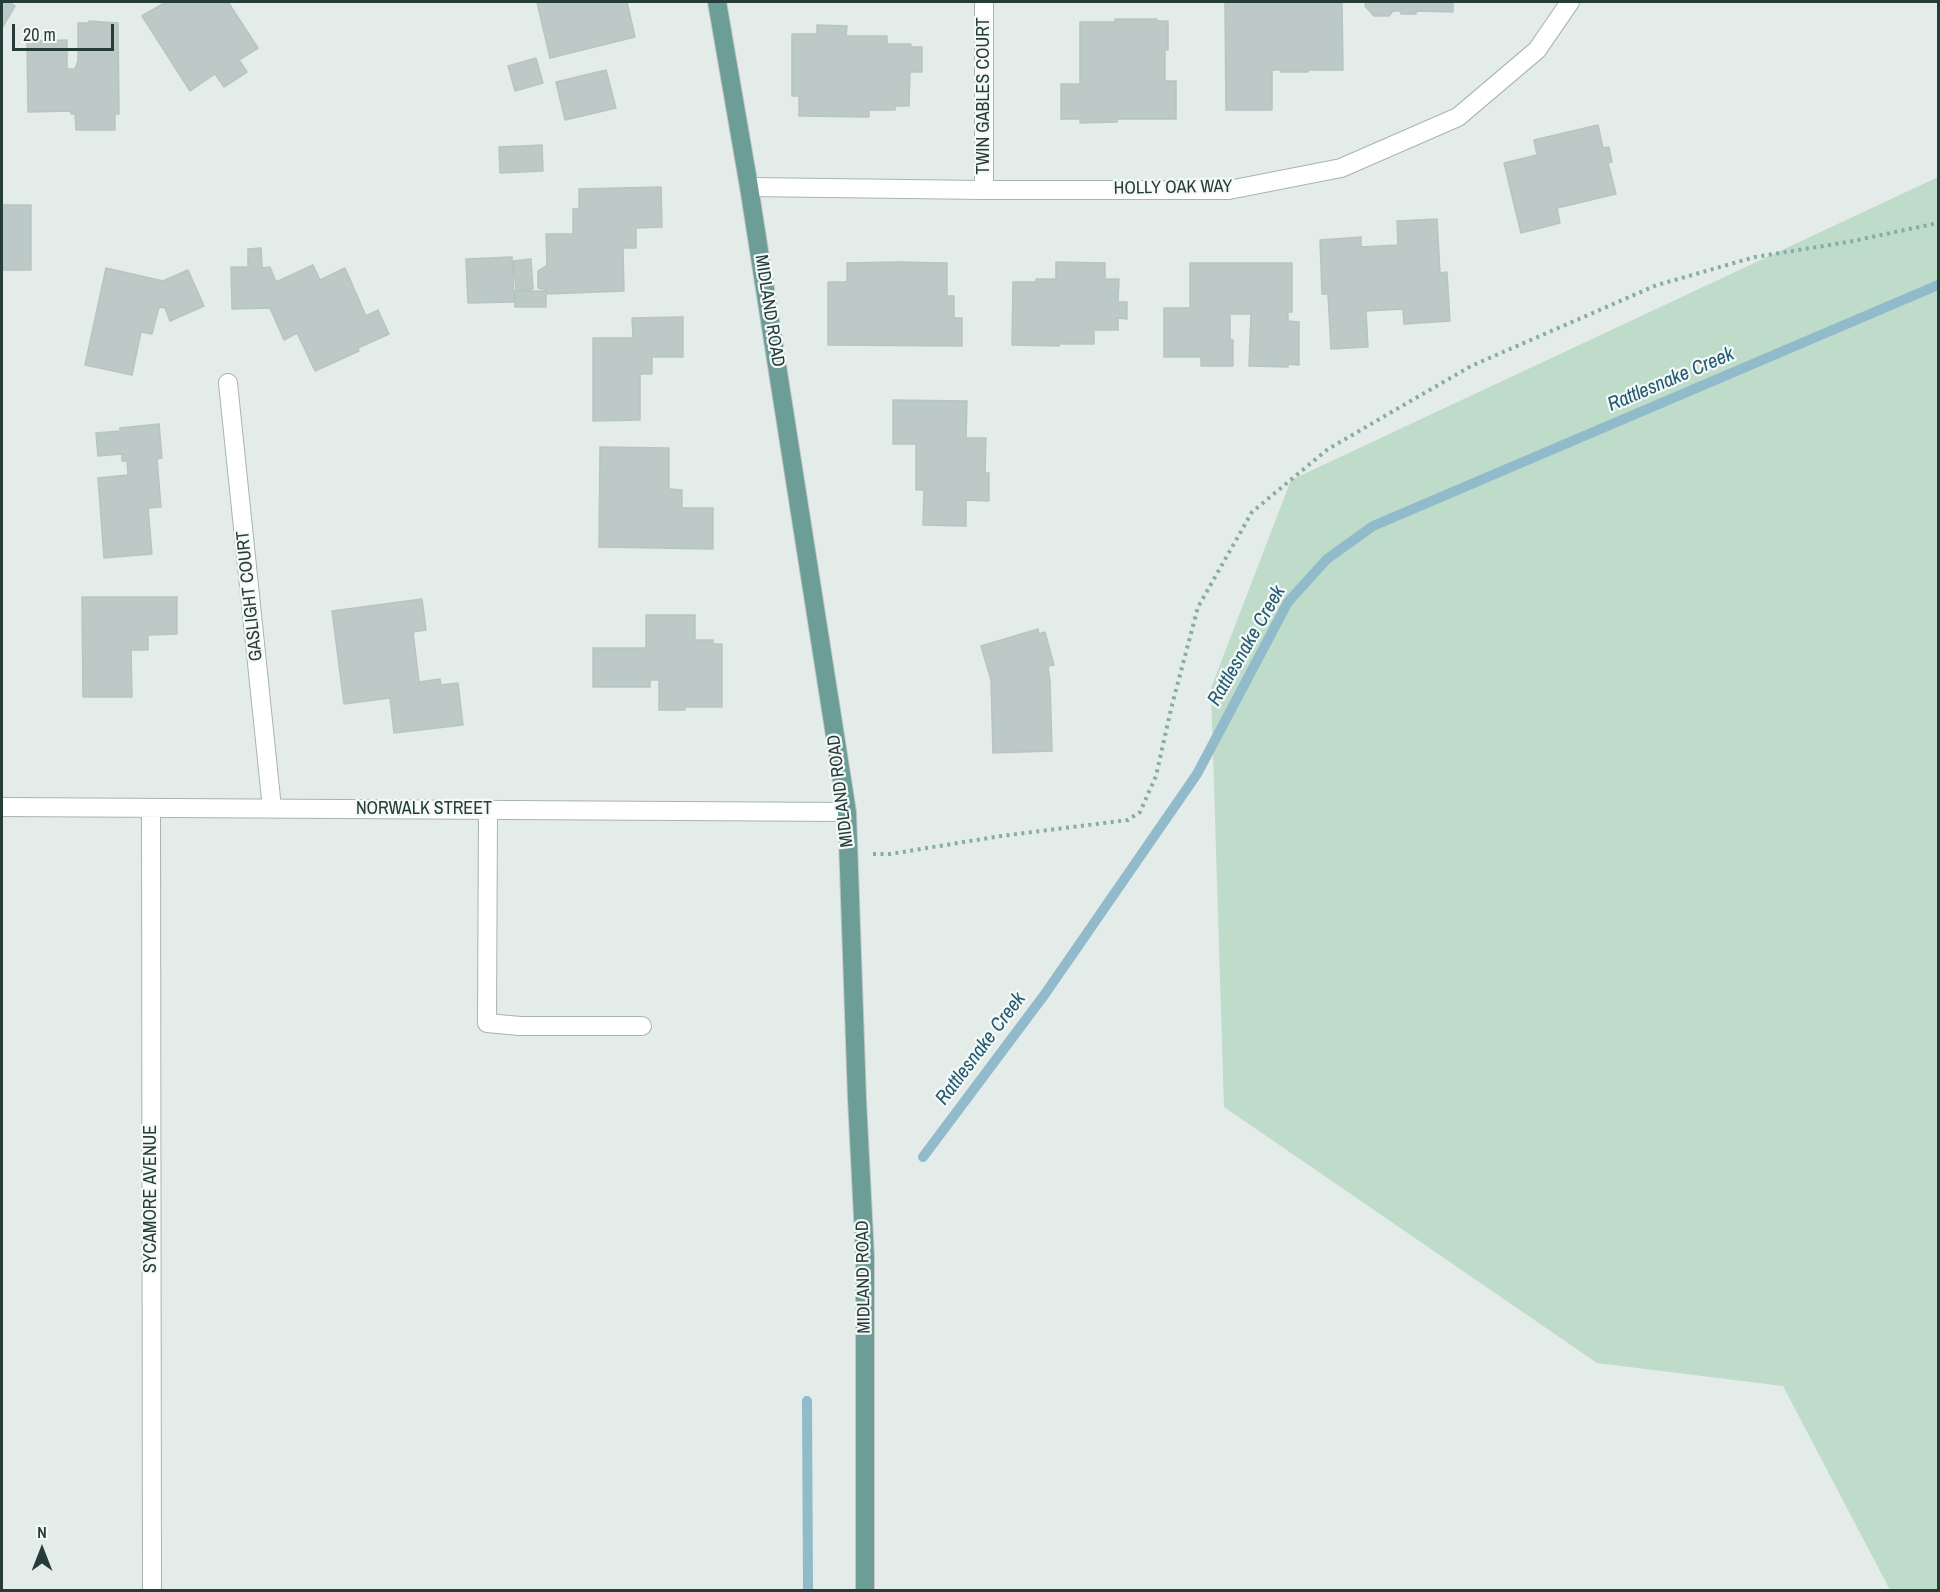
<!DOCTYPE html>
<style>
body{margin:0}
#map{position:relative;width:1940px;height:1592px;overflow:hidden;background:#e4ece9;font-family:"Archivo Narrow",sans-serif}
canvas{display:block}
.frame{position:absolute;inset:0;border:3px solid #253c39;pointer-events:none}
.north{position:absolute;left:12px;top:1520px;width:60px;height:60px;-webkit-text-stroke:4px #f4f9f7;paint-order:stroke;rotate:0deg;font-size:16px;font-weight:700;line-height:24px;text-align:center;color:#253c39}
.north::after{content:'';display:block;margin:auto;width:21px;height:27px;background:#253c39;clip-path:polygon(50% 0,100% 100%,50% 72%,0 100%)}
.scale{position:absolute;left:12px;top:24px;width:102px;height:27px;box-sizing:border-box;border:3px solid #253c39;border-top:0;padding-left:8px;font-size:18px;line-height:21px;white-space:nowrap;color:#253c39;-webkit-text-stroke:4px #f4f9f7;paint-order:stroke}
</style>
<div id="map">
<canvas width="1940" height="1592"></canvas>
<div class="frame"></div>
<div class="north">N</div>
<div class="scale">20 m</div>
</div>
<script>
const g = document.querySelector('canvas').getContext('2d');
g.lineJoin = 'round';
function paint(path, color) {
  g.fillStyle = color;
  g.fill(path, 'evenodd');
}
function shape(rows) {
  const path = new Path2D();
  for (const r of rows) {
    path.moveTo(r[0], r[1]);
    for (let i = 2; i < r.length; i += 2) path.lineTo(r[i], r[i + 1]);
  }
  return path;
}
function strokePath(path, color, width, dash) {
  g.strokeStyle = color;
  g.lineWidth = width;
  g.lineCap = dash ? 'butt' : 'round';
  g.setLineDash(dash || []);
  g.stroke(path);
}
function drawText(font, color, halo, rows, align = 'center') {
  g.font = font + ' "Archivo Narrow",sans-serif';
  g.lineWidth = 4.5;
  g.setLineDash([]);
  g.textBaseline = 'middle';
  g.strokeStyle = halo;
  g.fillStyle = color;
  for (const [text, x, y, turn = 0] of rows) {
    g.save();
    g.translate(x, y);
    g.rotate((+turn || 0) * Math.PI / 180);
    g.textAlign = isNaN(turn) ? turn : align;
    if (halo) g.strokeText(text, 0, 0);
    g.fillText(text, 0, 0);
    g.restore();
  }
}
const green = shape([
 [1938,177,1938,1590,1890,1590,1783,1386,1597,1363,1224,1107,1211,688,1291,480]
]);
const stream = shape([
 [923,1157,1045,994,1197,774,1288,602,1327,559,1373,526,1938,285],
 [807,1401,808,1590]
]);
const building = shape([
 [2,2,8,2,15,6,2,28,2,2],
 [166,2,228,2,258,48,239,60,247,72,224,87,215,74,190,91,142,16,166,2],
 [537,2,627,2,635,37,550,58,537,2],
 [1225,2,1342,2,1343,70,1308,70,1308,72,1281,72,1281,70,1272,70,1272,110,1226,110,1225,2],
 [1363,2,1453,2,1453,12,1416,11,1416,14,1401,14,1401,11,1393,11,1389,16,1374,16,1365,6,1366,2,1363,2],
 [1115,19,1157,19,1157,21,1168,21,1168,50,1165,50,1165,81,1176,81,1176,119,1117,119,1117,122,1080,123,1080,119,1061,119,1061,84,1080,84,1080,22,1115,22,1115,19],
 [89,21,118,23,119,114,115,114,115,130,76,130,75,114,71,114,71,111,28,112,27,41,67,40,67,69,75,69,78,61,78,23,89,23,89,21],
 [817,25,847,26,846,36,887,36,887,44,911,44,910,47,922,47,922,72,910,72,909,106,895,106,895,110,869,110,869,117,799,116,799,96,792,96,792,34,817,34,817,25],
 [536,58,543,83,515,91,508,66,536,58],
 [606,70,616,108,565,120,556,82,606,70],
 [1598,125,1603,148,1609,147,1612,162,1608,163,1616,194,1557,208,1560,223,1521,233,1504,163,1537,155,1534,140,1598,125],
 [542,145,543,171,500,173,499,147,542,145],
 [661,187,662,227,636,228,636,248,623,248,624,291,547,294,547,290,538,288,538,271,547,265,546,234,573,234,573,209,579,209,579,189,661,187],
 [2,205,31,205,31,270,2,270,2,205],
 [1437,219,1440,273,1447,272,1450,321,1404,324,1403,309,1366,311,1368,347,1331,349,1328,294,1322,294,1320,240,1361,237,1361,247,1398,245,1397,221,1437,219],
 [261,248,262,268,270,267,276,282,313,265,320,280,345,268,366,316,378,310,389,334,358,348,359,351,315,371,297,333,284,340,270,308,232,309,231,267,248,267,248,249,261,248],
 [512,257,514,302,468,303,466,259,512,257],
 [531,259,533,289,516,291,513,261,531,259],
 [899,262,947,263,947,296,954,296,954,318,962,318,962,346,828,345,828,282,847,282,847,263,899,262],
 [1056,262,1105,263,1105,279,1119,279,1118,302,1127,302,1127,319,1118,318,1118,330,1094,330,1094,344,1059,344,1059,346,1012,345,1013,282,1036,282,1036,279,1056,279,1056,262],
 [1190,263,1292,263,1292,312,1288,312,1288,321,1299,322,1299,365,1288,364,1288,367,1249,366,1251,314,1230,314,1230,340,1233,340,1233,366,1201,366,1201,357,1164,357,1164,308,1190,308,1190,263],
 [106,268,163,281,188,270,204,306,170,321,165,308,159,307,152,334,141,332,132,375,85,365,106,268],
 [515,291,546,291,546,307,515,307,515,291],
 [683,317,683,357,652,357,652,374,640,374,640,420,593,421,593,338,633,338,632,318,683,317],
 [893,400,967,401,966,438,986,438,985,473,989,473,989,501,966,500,966,526,923,525,924,490,916,490,916,444,893,444,893,400],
 [159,424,162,458,157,459,161,507,148,508,152,554,104,558,98,478,128,475,127,461,122,461,122,454,98,456,96,433,120,431,120,428,159,424],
 [600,447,669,448,669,489,682,490,682,508,713,508,713,549,599,547,600,447],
 [82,597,177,597,177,634,148,635,148,650,131,650,132,697,83,697,82,597],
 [422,599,426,630,413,632,419,682,440,679,441,685,458,683,463,725,394,733,390,698,344,704,332,611,422,599],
 [646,615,695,615,695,640,713,640,713,644,722,644,722,707,685,707,685,710,659,710,659,680,650,680,650,687,593,687,593,648,646,648,646,615],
 [1038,629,1039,634,1045,632,1054,665,1048,666,1050,681,1052,751,993,753,991,680,981,646,1038,629]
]);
const path = shape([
 [873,854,890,854,1001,836,1128,820,1140,812,1156,776,1171,709,1198,607,1252,512,1328,449,1471,366,1657,285,1755,257,1848,242,1938,223]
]);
const minor = shape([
 [984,2,984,190],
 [749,187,984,190,1229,190,1341,168,1458,117,1537,50,1570,2],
 [228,383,272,808],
 [2,807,847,812],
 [151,808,152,1590],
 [488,810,487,1023,520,1026,642,1026]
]);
const major = shape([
 [717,2,749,187,847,812,857,1099,865,1257,865,1590]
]);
const streetNames = [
 ["TWIN GABLES COURT",984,96,-90],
 ["HOLLY OAK WAY",1173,188,-1],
 ["MIDLAND ROAD",769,311,81],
 ["GASLIGHT COURT",250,596,-96],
 ["MIDLAND ROAD",841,791,-97],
 ["NORWALK STREET",424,809],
 ["SYCAMORE AVENUE",151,1199,-90],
 ["MIDLAND ROAD",864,1277,-91]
];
const waterNames = [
 ["Rattlesnake Creek",1671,380,-23],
 ["Rattlesnake Creek",1247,646,-60],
 ["Rattlesnake Creek",981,1049,-53]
];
paint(green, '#bfdbca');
strokePath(stream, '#91bacb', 10);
paint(building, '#bcc9c6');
strokePath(building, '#b7c5c1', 1.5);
strokePath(minor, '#a7b4b1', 20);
strokePath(major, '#c2c8c8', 20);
strokePath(path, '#87aca6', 4, [3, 4.5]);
strokePath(minor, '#fff', 18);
strokePath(major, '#6c9d97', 18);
drawText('18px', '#253c39', '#f4f9f7', streetNames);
drawText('italic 20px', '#245a72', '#f4f9f7', waterNames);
</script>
